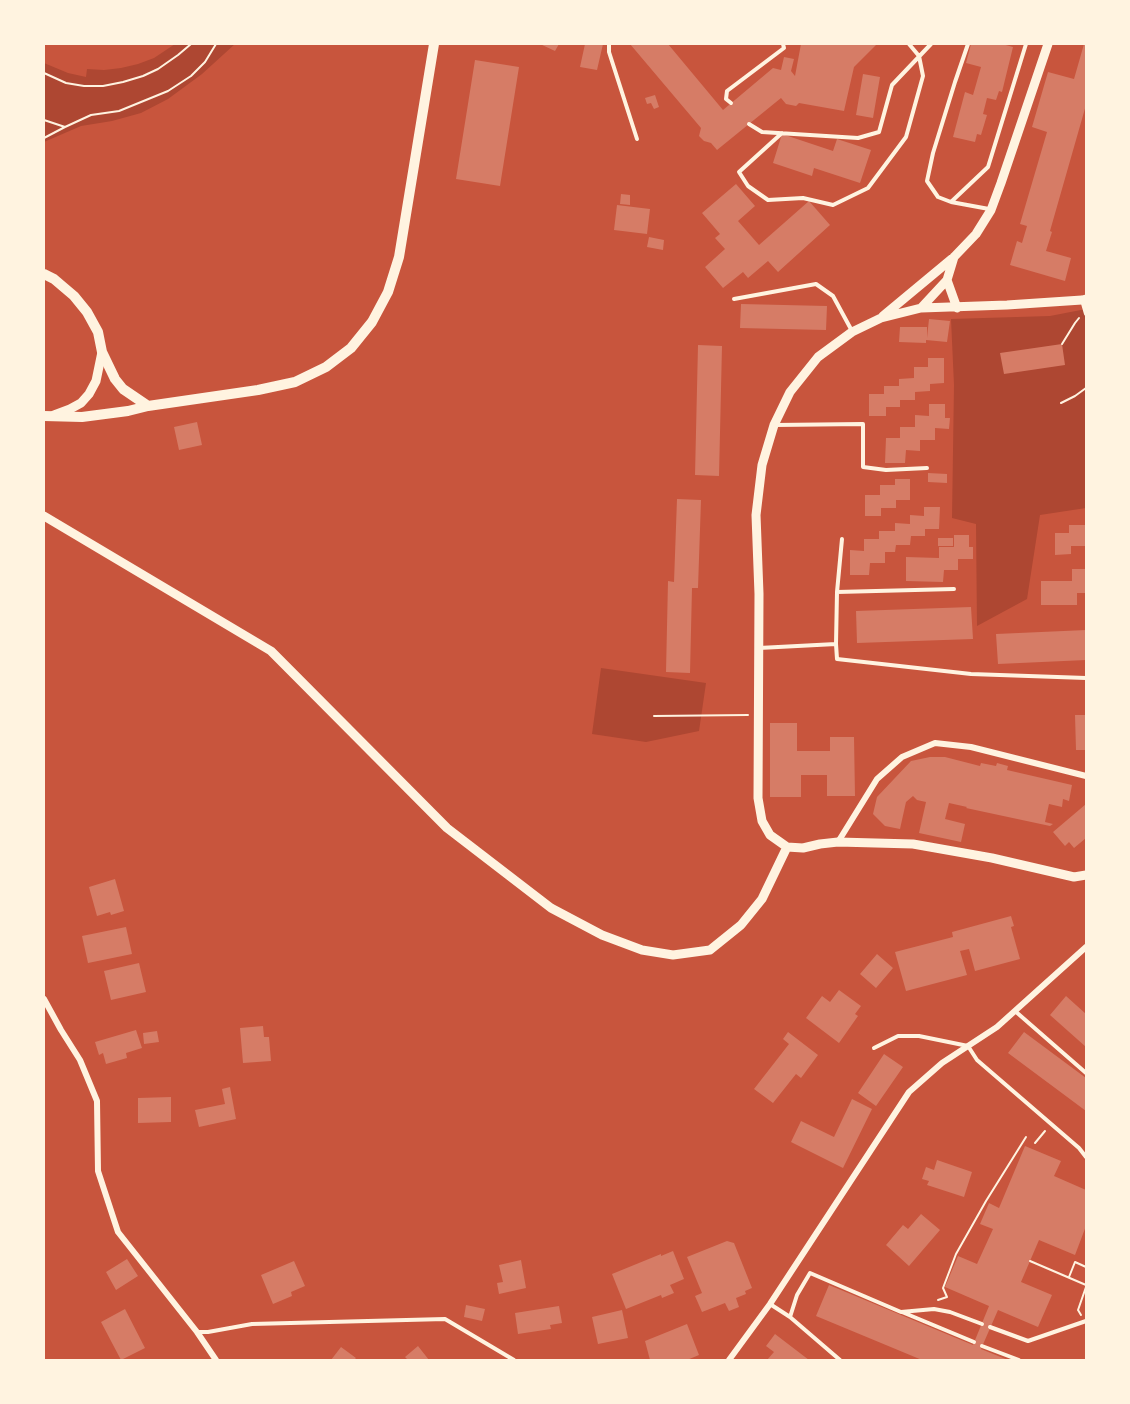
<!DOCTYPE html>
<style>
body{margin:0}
#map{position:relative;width:1130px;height:1404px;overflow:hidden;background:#c8553d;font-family:"Roboto Condensed",sans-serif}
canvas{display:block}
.frame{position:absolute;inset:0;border:45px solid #fff3e0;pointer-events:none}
</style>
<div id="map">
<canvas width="1130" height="1404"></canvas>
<div class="frame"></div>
</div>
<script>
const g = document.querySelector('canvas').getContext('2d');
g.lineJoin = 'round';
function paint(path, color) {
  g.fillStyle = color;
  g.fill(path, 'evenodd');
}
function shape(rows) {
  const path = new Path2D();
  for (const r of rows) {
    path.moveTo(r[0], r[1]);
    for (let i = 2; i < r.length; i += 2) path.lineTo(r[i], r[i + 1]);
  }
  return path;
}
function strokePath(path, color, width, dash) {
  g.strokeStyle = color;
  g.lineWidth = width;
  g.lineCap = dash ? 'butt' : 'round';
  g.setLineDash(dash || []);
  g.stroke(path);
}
const green = shape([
 [175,44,235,44,202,74,168,99,141,113,112,121,81,126,44,142,44,63,68,73,86,77,87,69,104,70,121,68,138,64,154,58],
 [1086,309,1086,508,1040,515,1027,599,977,626,976,524,952,518,954,385,951,319,1050,316],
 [601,668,706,683,699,731,646,742,592,734]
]);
const building = shape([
 [540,44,559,44,555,51],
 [585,44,603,44,597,70,580,67],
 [630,44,668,44,723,110,773,68,781,70,784,57,794,59,791,71,795,76,801,44,877,44,854,67,844,111,799,103,796,106,786,104,781,98,717,150,711,143,704,141,699,136,701,128],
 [971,44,1002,44,1013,47,1002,92,999,91,996,100,987,98,983,114,987,115,981,135,977,134,975,142,953,137,965,92,973,95,981,67,966,63],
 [1084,44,1086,44,1086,105,1050,231,1052,232,1046,251,1071,258,1065,281,1010,265,1017,241,1022,243,1027,226,1020,224,1047,132,1032,127,1048,72,1074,79],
 [475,60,519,67,500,186,456,179],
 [863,74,880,77,873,118,856,115],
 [655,95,659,107,654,109,651,103,647,104,645,98],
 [782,134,833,151,837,139,871,150,860,183,814,168,812,176,773,163],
 [736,184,755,206,738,221,759,245,809,201,830,225,778,272,768,261,748,278,743,272,723,288,705,267,725,249,715,238,720,234,702,213],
 [621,194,630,195,630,205,620,204],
 [617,205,650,209,647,234,614,230],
 [649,237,664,240,663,250,647,247],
 [741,304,827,306,826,330,740,328],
 [929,319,950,321,947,342,926,340,926,343,899,342,900,327,927,327,927,338],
 [1062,344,1065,365,1004,374,1000,353],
 [698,345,722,346,719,476,695,475],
 [928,358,944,358,944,383,930,384,930,391,915,392,915,400,900,400,900,407,886,407,886,416,869,416,869,394,884,394,884,386,899,386,899,379,914,378,914,367,928,367],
 [929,404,945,404,945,418,950,418,949,429,935,428,935,440,920,440,920,451,906,450,905,463,885,463,886,438,900,438,900,427,915,427,915,415,929,416],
 [197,422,202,445,179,450,174,427],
 [928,473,947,474,947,483,928,482],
 [895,479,910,479,910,500,896,500,896,508,881,508,881,516,865,516,865,495,880,495,880,485,895,485],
 [677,499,701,500,698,588,692,588,690,673,666,672,668,581,674,582],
 [924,507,940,507,939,529,925,529,925,536,911,536,910,545,896,545,895,552,885,552,885,563,870,563,869,575,850,575,850,550,864,551,864,539,879,539,879,531,895,531,895,523,910,524,910,515,924,516],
 [1069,525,1086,525,1086,546,1071,546,1071,554,1055,555,1055,533,1069,533],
 [954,535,969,535,969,547,973,547,973,559,958,559,958,570,944,570,943,582,906,581,906,557,939,558,939,547,954,547],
 [938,538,953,538,953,546,938,546],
 [1072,569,1086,569,1086,593,1077,593,1077,605,1041,605,1041,581,1072,581],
 [971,607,973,639,857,643,856,611],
 [1086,630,1086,660,998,664,996,634],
 [1075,715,1086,715,1086,750,1076,750],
 [770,723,797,723,797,751,830,751,830,737,854,737,855,796,827,796,827,775,801,775,801,797,770,797],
 [930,757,945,757,980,766,981,763,996,766,997,763,1008,766,1007,770,1072,785,1069,801,1063,799,1062,807,1049,804,1045,822,1053,824,1050,826,966,808,967,807,949,803,945,819,965,824,961,842,919,833,926,802,917,800,913,796,906,802,900,829,885,826,873,814,877,797,911,761],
 [1086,804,1086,838,1074,848,1069,842,1065,846,1053,832],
 [115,879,124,911,111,915,110,912,97,916,89,887],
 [1011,916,1014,926,1011,927,1020,959,975,971,969,949,960,951,967,975,906,991,895,952,953,937,952,932],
 [126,927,132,954,88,963,82,936],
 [877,954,893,968,876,988,860,974],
 [139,963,146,992,111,1000,104,971],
 [839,990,861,1006,855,1014,858,1016,839,1043,806,1018,822,996,830,1002],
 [1066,996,1086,1014,1086,1047,1050,1015],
 [263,1026,264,1037,269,1037,271,1061,243,1063,240,1028],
 [136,1030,142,1048,126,1053,127,1058,106,1064,103,1053,99,1055,95,1042],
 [157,1031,159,1042,144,1044,143,1033],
 [788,1032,818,1055,801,1078,796,1074,773,1103,754,1089,789,1044,783,1039],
 [1024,1032,1086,1078,1086,1111,1008,1053],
 [884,1054,903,1067,876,1106,858,1093],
 [230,1087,236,1119,199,1127,195,1110,225,1104,222,1089],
 [171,1097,171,1122,138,1123,138,1098],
 [852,1099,872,1109,843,1168,791,1142,801,1121,834,1137],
 [1025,1146,1061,1161,1054,1176,1086,1190,1086,1226,1075,1255,1039,1240,1021,1282,1052,1295,1038,1327,998,1310,981,1349,1008,1360,922,1360,816,1316,829,1285,973,1345,989,1306,945,1287,958,1256,977,1264,993,1229,980,1224,989,1203,999,1208],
 [937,1160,972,1172,964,1197,927,1185,929,1181,922,1179,926,1167,934,1170],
 [921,1214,940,1230,909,1266,886,1245,903,1225,908,1229],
 [727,1241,734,1243,752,1288,745,1291,746,1294,736,1298,739,1307,729,1311,725,1303,702,1312,695,1296,702,1293,687,1257],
 [673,1251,684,1279,670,1285,674,1293,662,1298,661,1295,626,1309,612,1274,661,1254,661,1256],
 [127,1259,138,1276,116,1290,106,1272],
 [521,1260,526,1288,499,1294,497,1283,503,1282,499,1265],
 [294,1261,305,1286,291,1292,292,1296,273,1304,261,1275],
 [466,1305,485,1309,482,1321,464,1317],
 [559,1306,562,1323,550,1325,551,1329,518,1334,515,1313],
 [125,1309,145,1348,121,1360,101,1322],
 [622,1310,628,1338,598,1344,592,1317],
 [687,1324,699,1355,687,1360,650,1360,645,1341],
 [775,1334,809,1360,767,1360,774,1352,766,1346],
 [418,1346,429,1360,408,1360,405,1357],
 [341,1347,356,1358,354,1360,331,1360]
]);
const path = shape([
 [44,73,66,83,84,86,103,86,123,82,143,76,158,69,178,55,191,44],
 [44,120,65,127,91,115,119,111,168,91,191,76,205,62,216,44],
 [44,138,65,127],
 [1062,344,1075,323,1079,318],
 [1061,403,1075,396,1086,388],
 [654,716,748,715],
 [1035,1143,1045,1131],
 [1030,1261,1086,1285],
 [1069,1277,1075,1262,1086,1267],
 [938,1300,947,1297,943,1288,956,1254,986,1201,1026,1137],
 [1081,1315,1078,1310,1086,1287]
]);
const service = shape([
 [609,44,609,52,637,139],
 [968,44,955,82,933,153,927,181,938,197,951,202,989,209],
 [731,103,726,99,727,91,784,48,783,44],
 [749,124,762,132,858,138,879,132,892,85,931,44],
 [782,133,739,172,748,186,768,200,803,198,833,205,868,188,906,137,923,76,919,56,909,44],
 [951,202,988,167,1026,44],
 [734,299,816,284,833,296,852,331],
 [1082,300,1086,314],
 [775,425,863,424,863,467,886,470,927,468],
 [837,592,954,589],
 [836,644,837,659,971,674,1086,678],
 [759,648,836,644,837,592,842,539],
 [1015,1011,1086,1073],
 [874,1048,898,1036,919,1036,968,1046,977,1060,1079,1148,1086,1157],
 [770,1304,790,1317],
 [902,1312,974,1342],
 [990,1327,1028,1341,1086,1321],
 [198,1332,208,1332,252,1324,445,1319,514,1360],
 [982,1346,1019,1360],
 [840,1360,790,1317,797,1295,810,1273,901,1312,934,1309,950,1312,982,1324]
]);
const minor = shape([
 [838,842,877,779,902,757,935,743,971,747,1086,776],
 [44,999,61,1030,80,1060,97,1101,98,1171,118,1232,197,1332,216,1360],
 [729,1360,770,1304,909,1092,942,1063,997,1027,1086,947]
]);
const tertiary = shape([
 [947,280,957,308],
 [1086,299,1082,300,1007,305,921,308,881,318,852,332,818,357,790,392,774,425,762,465,756,515,759,594,758,798,762,821,770,835,787,847,803,848,820,844,838,842,913,844,992,858,1074,877,1086,875],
 [921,308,947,280,954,257],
 [883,316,954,257,976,234,991,210,1001,183,1048,44],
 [54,415,70,409,81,403,89,394,96,381,102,352],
 [44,516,271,651,447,828,551,908,602,935,642,950,673,955,710,950,741,925,762,899,787,847]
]);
const secondary = shape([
 [44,274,54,279,74,296,87,312,98,332,102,352,115,379,123,389,148,406],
 [44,416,82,417,128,411,148,406,258,390,295,382,326,367,351,348,372,322,388,292,399,257,434,44]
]);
paint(green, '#ae4732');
paint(building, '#d67c66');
strokePath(path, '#fff3e0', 2);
strokePath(service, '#fff3e0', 4);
strokePath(minor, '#fff3e0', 6);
strokePath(tertiary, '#fff3e0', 9);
strokePath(secondary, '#fff3e0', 10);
</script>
